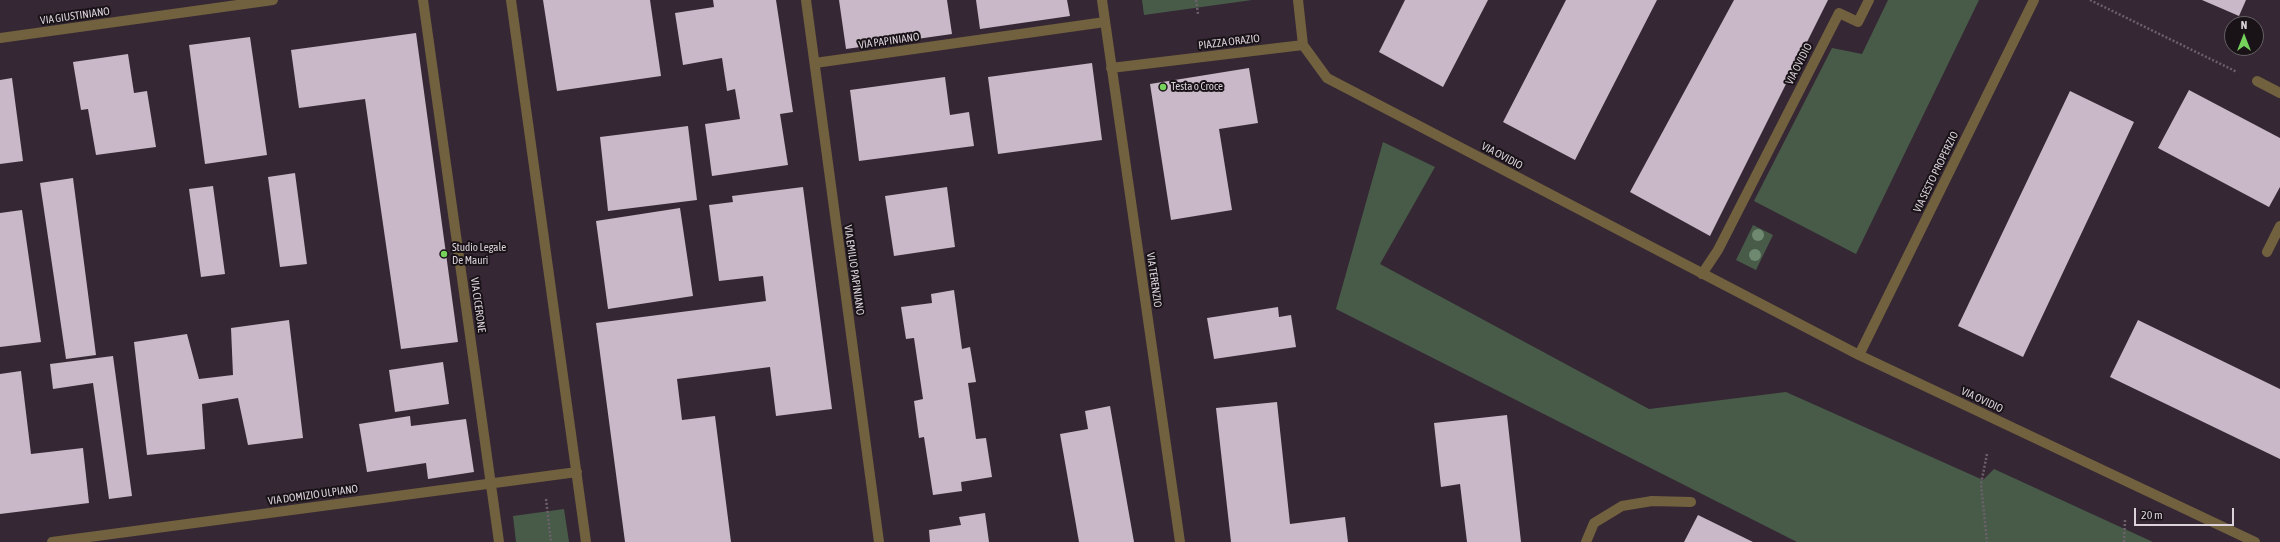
<!DOCTYPE html>
<style>
body{margin:0}
#map{position:relative;width:2280px;height:542px;overflow:hidden;background:#352834;font-family:"Asap Condensed",sans-serif}
canvas{display:block}
.north{position:absolute;left:2224px;top:16px;width:40px;height:40px;box-sizing:border-box;background:#191318;border:1px solid #675f66;border-radius:50%;rotate:0deg;font-size:11px;font-weight:700;line-height:16px;text-align:center;color:#dbd2da}
.north::after{content:'';display:block;margin:auto;width:14px;height:18px;background:#75d25b;clip-path:polygon(50% 0,100% 100%,50% 72%,0 100%)}
.scale{position:absolute;left:2134px;top:508px;width:100px;height:18px;box-sizing:border-box;border:2px solid #dbd2da;border-top:0;padding-left:5px;font-size:12px;line-height:14px;white-space:nowrap;color:#dbd2da;-webkit-text-stroke:3px #191318;paint-order:stroke}
</style>
<div id="map">
<canvas width="2280" height="542"></canvas>
<div class="north">N</div>
<div class="scale">20 m</div>
</div>
<script>
const g = document.querySelector('canvas').getContext('2d');
g.lineJoin = 'round';
function paint(path, color) {
  g.fillStyle = color;
  g.fill(path, 'evenodd');
}
function shape(rows) {
  const path = new Path2D();
  for (const r of rows) {
    path.moveTo(r[0], r[1]);
    for (let i = 2; i < r.length; i += 2) path.lineTo(r[i], r[i + 1]);
  }
  return path;
}
function strokePath(path, color, width, dash) {
  g.strokeStyle = color;
  g.lineWidth = width;
  g.lineCap = dash ? 'butt' : 'round';
  g.setLineDash(dash || []);
  g.stroke(path);
}
function drawText(font, color, halo, rows, align = 'center') {
  g.font = font + ' "Asap Condensed",sans-serif';
  g.lineWidth = 4;
  g.setLineDash([]);
  g.textBaseline = 'middle';
  g.strokeStyle = halo;
  g.fillStyle = color;
  for (const [text, x, y, turn = 0] of rows) {
    g.save();
    g.translate(x, y);
    g.rotate((+turn || 0) * Math.PI / 180);
    g.textAlign = isNaN(turn) ? turn : align;
    if (halo) g.strokeText(text, 0, 0);
    g.fillText(text, 0, 0);
    g.restore();
  }
}
const green = shape([
 [1142,0,1252,0,1144,15],
 [1888,0,1979,0,1856,254,1754,201,1832,48,1862,54],
 [1383,142,1435,167,1380,264,1649,409,1786,392,1983,480,1994,469,2153,542,1797,542,1336,309],
 [1753,225,1773,235,1756,270,1736,260],
 [564,509,569,542,516,542,513,516]
]);
const building = shape([
 [543,0,650,0,661,76,557,91],
 [713,0,776,0,793,112,780,114,788,165,712,176,705,124,740,119,735,89,727,91,722,58,683,65,675,13,714,7],
 [839,0,947,0,952,34,846,49],
 [976,0,1067,0,1070,16,980,29],
 [1405,0,1488,0,1443,87,1379,52],
 [1566,0,1657,0,1575,160,1503,122],
 [1734,0,1828,0,1710,236,1630,192],
 [2202,0,2246,0,2239,16],
 [416,33,458,342,401,349,365,99,299,108,291,50],
 [250,37,267,155,205,164,189,45],
 [128,54,134,93,147,91,156,147,96,155,88,109,81,110,73,62],
 [1092,63,1102,140,998,154,988,77],
 [1249,68,1258,123,1219,129,1232,210,1171,220,1150,84],
 [945,77,950,115,969,112,974,146,859,161,850,90],
 [12,78,23,161,0,164,0,80],
 [2189,90,2280,138,2280,187,2269,207,2158,148],
 [2070,91,2134,122,2023,357,1958,326],
 [688,126,697,200,608,211,600,137],
 [295,173,307,264,280,267,268,177],
 [73,178,96,355,66,359,40,183],
 [213,186,225,274,201,277,189,189],
 [803,187,832,409,776,416,770,367,677,379,682,420,715,416,731,542,625,542,596,323,766,301,763,276,719,281,709,205,733,202,732,196],
 [947,187,955,247,894,256,885,196],
 [680,208,693,296,608,309,596,221],
 [22,210,41,342,0,347,0,213],
 [954,290,962,349,970,347,976,382,968,383,976,439,986,438,992,477,961,482,962,491,933,495,924,437,919,438,914,401,923,399,914,338,906,339,901,307,932,303,931,294],
 [1278,307,1279,317,1291,315,1296,347,1214,359,1207,318],
 [289,320,303,438,248,445,238,398,202,404,205,449,147,455,134,342,187,334,199,379,233,375,231,328],
 [2138,320,2280,389,2280,459,2110,377],
 [113,356,132,496,109,499,93,383,53,389,50,364],
 [443,362,449,404,395,412,389,370],
 [21,371,31,454,83,448,89,503,0,514,0,374],
 [1277,402,1290,524,1345,517,1348,542,1231,542,1216,408],
 [1110,406,1134,542,1079,542,1060,434,1088,429,1085,411],
 [1507,415,1521,542,1467,542,1460,484,1441,487,1434,423],
 [410,416,411,426,466,419,474,472,428,479,426,463,367,472,359,424],
 [985,513,989,542,930,542,929,530,961,525,959,517],
 [1698,515,1753,542,1684,542]
]);
const path = shape([
 [1196,0,1198,14],
 [2090,0,2237,72],
 [1987,454,1981,484,1987,542],
 [546,499,551,542],
 [2124,542,2125,520]
]);
const lane = shape([
 [815,63,1105,22],
 [1702,274,1718,250,1839,13,1858,22,1869,0]
]);
const street = shape([
 [423,0,499,542],
 [511,0,586,542],
 [806,0,879,542],
 [1102,0,1180,542],
 [0,38,273,0],
 [1303,45,1327,78,1859,355,2255,542],
 [1111,68,1303,45,1298,0],
 [2257,81,2280,93],
 [2267,252,2280,226],
 [1859,355,2034,0],
 [52,542,577,472],
 [1586,542,1594,523,1622,506,1652,501,1691,502]
]);
const trees = [
 [1758,235],
 [1755,255]
];
const markers = [
 [1163,87,4,"#75d25b"],
 [444,254,4,"#75d25b"]
];
const streetNames = [
 ["VIA GIUSTINIANO",75,16,-8],
 ["VIA PAPINIANO",889,41,-8],
 ["PIAZZA ORAZIO",1229,42,-7],
 ["VIA OVIDIO",1799,64,-63],
 ["VIA OVIDIO",1502,156,28],
 ["VIA SESTO PROPERZIO",1936,172,-64],
 ["VIA EMILIO PAPINIANO",854,270,82],
 ["VIA TERENZIO",1154,280,82],
 ["VIA CICERONE",478,305,82],
 ["VIA OVIDIO",1982,400,25],
 ["VIA DOMIZIO ULPIANO",313,495,-8]
];
const poiNames = [
 ["Testa o Croce",1171,87],
 ["Studio Legale",452,248],
 ["De Mauri",452,261]
];
paint(green, '#475b48');
paint(building, '#c9b8c7');
strokePath(path, '#6c606b', 2.5, [2, 2]);
strokePath(lane, '#72613e', 10);
strokePath(street, '#72613e', 10);
g.fillStyle = '#6f8870';
for (const [x, y] of trees) {
  g.beginPath();
  g.arc(x, y, 6, 0, 2 * Math.PI);
  g.fill();
}
for (const [x, y, r, color] of markers) {
  const dot = new Path2D();
  dot.arc(x, y, r, 0, 2 * Math.PI);
  g.fillStyle = color;
  g.fill(dot);
  strokePath(dot, '#191318', 1.5);
}
drawText('11px', '#dbd2da', '#191318', streetNames);
drawText('11px', '#dbd2da', '#191318', poiNames, 'left');
</script>
